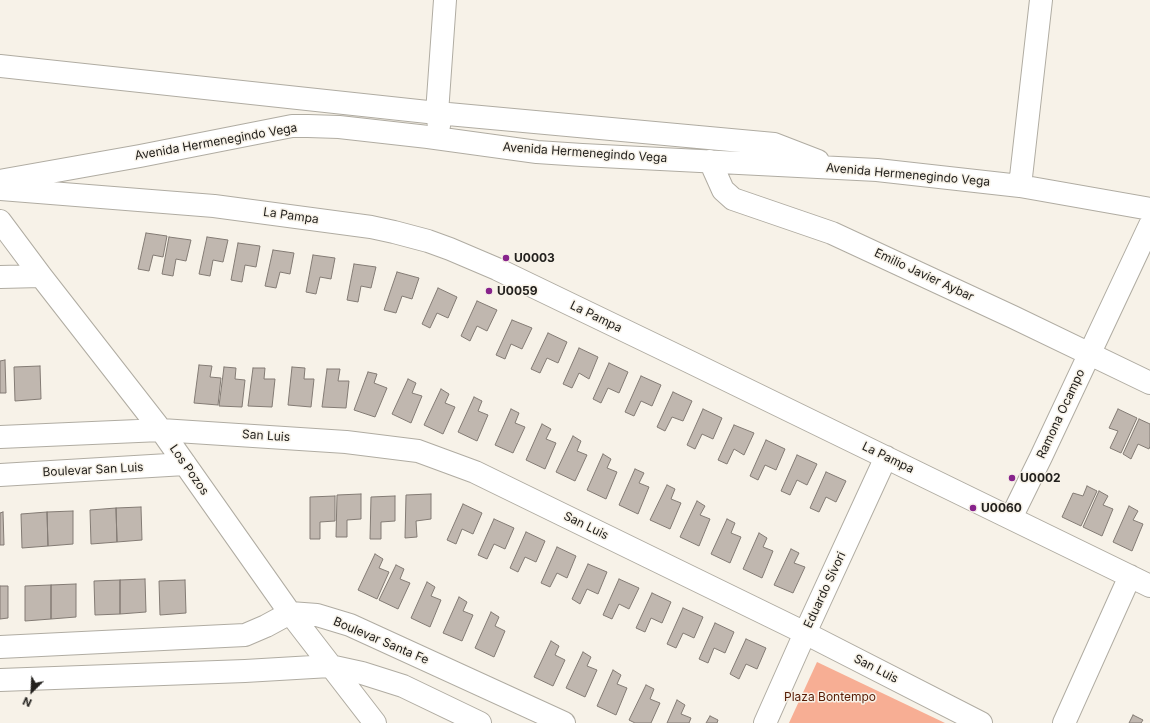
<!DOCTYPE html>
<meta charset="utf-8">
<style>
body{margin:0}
#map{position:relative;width:1150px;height:723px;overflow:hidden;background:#f7f2e8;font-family:Inter,sans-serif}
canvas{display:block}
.north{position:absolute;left:12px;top:671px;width:40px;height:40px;-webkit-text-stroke:3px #f7f2e8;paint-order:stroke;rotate:204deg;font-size:11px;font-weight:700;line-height:16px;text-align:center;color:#22201d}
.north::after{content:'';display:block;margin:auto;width:14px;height:18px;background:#22201d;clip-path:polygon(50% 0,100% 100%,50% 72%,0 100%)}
</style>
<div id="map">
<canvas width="1150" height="723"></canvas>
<div class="north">N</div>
</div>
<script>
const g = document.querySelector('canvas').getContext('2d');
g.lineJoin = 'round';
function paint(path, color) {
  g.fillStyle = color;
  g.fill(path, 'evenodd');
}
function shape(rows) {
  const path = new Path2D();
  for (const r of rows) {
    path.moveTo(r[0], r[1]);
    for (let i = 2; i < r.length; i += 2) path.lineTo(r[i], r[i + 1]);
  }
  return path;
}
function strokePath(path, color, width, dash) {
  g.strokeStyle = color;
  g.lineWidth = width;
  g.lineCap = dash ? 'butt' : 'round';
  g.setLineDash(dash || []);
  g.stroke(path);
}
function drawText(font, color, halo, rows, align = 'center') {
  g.font = font + ' Inter,sans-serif';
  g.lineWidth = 3;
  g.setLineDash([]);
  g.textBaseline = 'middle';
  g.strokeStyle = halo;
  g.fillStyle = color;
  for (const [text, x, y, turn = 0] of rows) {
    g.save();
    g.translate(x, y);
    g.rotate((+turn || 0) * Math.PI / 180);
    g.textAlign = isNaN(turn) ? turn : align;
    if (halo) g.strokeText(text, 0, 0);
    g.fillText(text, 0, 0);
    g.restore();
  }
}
const green = shape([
 [817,662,945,723,789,723]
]);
const building = shape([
 [146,233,167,236,163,257,153,255,149,271,138,269,146,233],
 [169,237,191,240,186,261,176,259,173,276,162,274,169,237],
 [207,237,228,240,223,262,213,260,210,276,199,274,207,237],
 [238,243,260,246,256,267,245,265,242,282,231,280,238,243],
 [273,250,294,253,290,274,280,272,276,288,265,286,273,250],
 [313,255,335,258,331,279,320,277,316,294,306,292,313,255],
 [354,264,376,267,371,288,361,286,358,302,347,300,354,264],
 [397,272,419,278,412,299,402,296,396,313,384,310,397,272],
 [438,288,457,297,448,318,437,313,430,328,422,324,438,288],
 [477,301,497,310,487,331,477,326,470,341,461,336,477,301],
 [512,320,532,328,522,349,511,344,505,359,496,355,512,320],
 [548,333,567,342,558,363,547,358,540,373,531,369,548,333],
 [579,348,598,357,589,379,579,373,572,388,563,384,579,348],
 [5,360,6,393,0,393,0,361,5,360],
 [609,363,628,372,619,393,608,388,601,403,593,399,609,363],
 [199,365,212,366,210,377,221,378,218,405,194,403,199,365],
 [40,366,41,399,15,401,14,367,40,366],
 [224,367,236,368,235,379,245,380,242,407,219,406,224,367],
 [292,367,305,368,304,379,314,379,311,407,288,405,292,367],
 [253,368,265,368,264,379,275,379,272,407,248,406,253,368],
 [327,369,340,369,338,381,349,381,346,408,322,407,327,369],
 [368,372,377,374,374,383,387,388,375,417,354,410,368,372],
 [641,376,661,385,652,406,641,401,634,416,625,412,641,376],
 [408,379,416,383,412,393,422,396,411,423,392,414,408,379],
 [441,389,449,394,445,403,455,407,443,434,424,425,441,389],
 [673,392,692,401,683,421,672,417,665,431,657,427,673,392],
 [474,397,482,401,478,411,488,415,477,441,458,432,474,397],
 [511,409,519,413,515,423,525,427,513,453,495,445,511,409],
 [703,409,722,418,713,439,702,434,695,449,687,445,703,409],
 [1118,409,1137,418,1121,453,1110,448,1118,431,1109,428,1118,409],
 [1139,419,1150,424,1150,446,1149,449,1138,444,1131,459,1123,454,1139,419],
 [542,424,551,429,546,439,556,443,545,469,526,460,542,424],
 [734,425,754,433,744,455,734,449,727,464,718,460,734,425],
 [573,436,581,441,577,451,587,455,575,481,556,472,573,436],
 [766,440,785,449,776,470,765,465,758,480,750,476,766,440],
 [603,454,611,459,607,468,617,472,606,499,587,490,603,454],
 [797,455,817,464,807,485,797,480,790,495,781,491,797,455],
 [635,469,644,473,639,483,649,487,638,514,619,505,635,469],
 [826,472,846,481,836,502,826,497,819,512,810,508,826,472],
 [667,485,675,489,671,499,681,503,670,529,650,520,667,485],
 [1087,486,1097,491,1081,526,1062,517,1073,493,1083,496,1087,486],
 [1099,491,1108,496,1103,505,1113,509,1102,536,1083,527,1099,491],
 [361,494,361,519,347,520,347,537,336,537,337,495,361,494],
 [431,494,431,519,416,521,417,537,405,538,406,495,431,494],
 [335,496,335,521,320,522,320,539,310,539,310,497,335,496],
 [395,496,395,521,381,522,381,539,370,539,371,497,395,496],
 [697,501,705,506,700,515,710,519,699,546,680,537,697,501],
 [463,504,482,513,473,534,462,529,456,544,447,540,463,504],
 [1129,506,1138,511,1133,520,1143,524,1132,551,1113,542,1129,506],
 [141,507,142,540,117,542,116,508,141,507],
 [116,508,117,542,91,544,90,510,116,508],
 [73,511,73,544,48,546,47,512,73,511],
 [3,512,4,545,0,545,0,513,3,512],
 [47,512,48,546,22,548,21,514,47,512],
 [494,519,514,528,505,549,494,544,487,559,478,555,494,519],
 [727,519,735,523,731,533,741,537,730,563,711,554,727,519],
 [526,532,545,541,536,562,525,557,518,572,510,568,526,532],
 [759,533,767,538,763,547,773,551,762,578,743,569,759,533],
 [557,547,576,556,567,578,557,573,550,587,541,583,557,547],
 [791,549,799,553,794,563,805,567,793,593,774,585,791,549],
 [375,554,383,559,379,568,389,572,377,599,358,590,375,554],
 [588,564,607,572,598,594,587,589,580,604,572,599,588,564],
 [396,565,404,569,400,579,410,583,398,609,379,600,396,565],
 [145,579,146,612,120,614,120,580,145,579],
 [619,579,639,588,629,609,619,604,612,619,603,615,619,579],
 [120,580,120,614,95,615,94,581,120,580],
 [185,580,186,613,160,615,159,581,185,580],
 [427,582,435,587,431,596,441,600,430,627,411,618,427,582],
 [76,584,76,617,51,619,51,585,76,584],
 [51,585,51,619,25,621,25,586,51,585],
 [0,586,8,586,8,618,0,619,0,586],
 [652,593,671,602,662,623,651,618,645,632,636,628,652,593],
 [459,597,467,602,463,611,473,615,462,641,443,633,459,597],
 [683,608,703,617,694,638,683,633,676,648,667,644,683,608],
 [491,612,499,617,495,626,505,631,494,657,475,648,491,612],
 [715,623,734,632,725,653,714,648,708,663,699,659,715,623],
 [746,639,766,648,757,669,746,664,739,679,730,674,746,639],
 [551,641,559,646,555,655,565,660,553,686,534,677,551,641],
 [583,652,591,657,587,666,597,670,585,697,566,688,583,652],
 [613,670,621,675,617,684,627,688,616,715,597,706,613,670],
 [646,685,654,689,650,699,660,703,651,723,635,723,629,720,646,685],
 [677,700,685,705,681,714,691,718,689,723,667,723,677,700],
 [1133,715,1143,720,1141,723,1129,723,1133,715],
 [710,716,718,720,717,723,706,723,710,716]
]);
const minor = shape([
 [0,66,437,113,774,144,818,161],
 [439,126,437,113,445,0],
 [710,161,723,190,733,199,832,233,1013,317,1150,383],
 [0,181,140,156,292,126,308,126,339,127,428,137,537,152,582,155,877,170,1020,186,1150,209],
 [1020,186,1041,0],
 [0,189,214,206,371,227,394,232,428,241,450,249,497,269,690,362,1150,586],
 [0,221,41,276,161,430,290,613,375,723],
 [0,277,41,276],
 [0,437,161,430,346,442,418,451,475,472,805,633,981,723],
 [0,475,185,464],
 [1011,518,1041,457,1150,225],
 [0,647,245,635,266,626,290,613,317,615,350,625,564,723],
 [0,680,245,671,330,666,362,673,403,686,480,723],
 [765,723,805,633,886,457],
 [1064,723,1130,576]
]);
const markers = [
 [506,258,4,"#87238b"],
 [489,291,4,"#87238b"],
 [1012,478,4,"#87238b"],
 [973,508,4,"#87238b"]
];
const streetNames = [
 ["Avenida Hermenegindo Vega",216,142,-10],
 ["Avenida Hermenegindo Vega",585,153,4],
 ["Avenida Hermenegindo Vega",908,175,5],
 ["La Pampa",291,216,8],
 ["Emilio Javier Aybar",924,275,25],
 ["La Pampa",596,317,26],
 ["Ramona Ocampo",1061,414,-65],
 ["San Luis",266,436,4],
 ["La Pampa",888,458,26],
 ["Boulevar San Luis",93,470,-3],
 ["Los Pozos",189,470,55],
 ["San Luis",586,526,26],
 ["Eduardo Sívori",825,590,-65],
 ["Boulevar Santa Fe",381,641,23],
 ["San Luis",876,669,27]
];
const poiNames = [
 ["U0003",514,258],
 ["U0059",497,291],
 ["U0002",1020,478],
 ["U0060",981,508]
];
const parkNames = [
 ["Plaza Bontempo",830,697]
];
paint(green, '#f7ae94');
paint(building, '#c0b7af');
strokePath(building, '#837b74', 1);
strokePath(minor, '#b0aca2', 24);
strokePath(minor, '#fff', 22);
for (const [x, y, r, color] of markers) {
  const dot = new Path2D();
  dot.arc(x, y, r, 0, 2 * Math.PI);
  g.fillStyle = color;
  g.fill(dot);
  strokePath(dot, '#f7f2e8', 1.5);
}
drawText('12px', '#22201d', '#f7f2e8', streetNames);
drawText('bold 12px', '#22201d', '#f7f2e8', poiNames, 'left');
drawText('12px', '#561b04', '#f7f2e8', parkNames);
</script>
